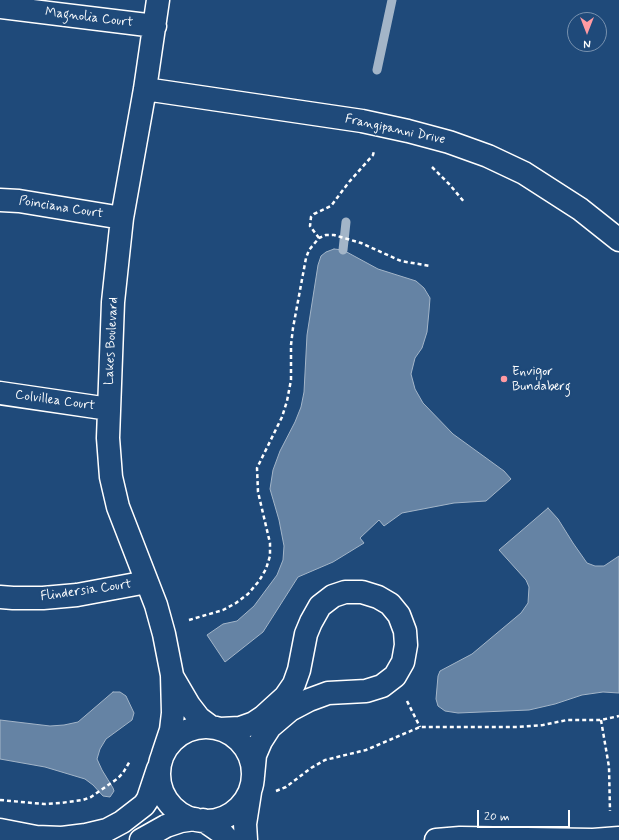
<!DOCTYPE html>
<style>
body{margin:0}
#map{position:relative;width:619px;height:840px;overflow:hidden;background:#1f4a7a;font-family:Mynerve,sans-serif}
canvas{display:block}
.north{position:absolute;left:567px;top:12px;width:40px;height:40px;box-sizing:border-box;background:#1f4a7a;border:1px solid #7992af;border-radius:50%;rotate:180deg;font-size:11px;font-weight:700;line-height:16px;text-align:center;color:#fff}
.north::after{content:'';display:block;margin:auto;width:14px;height:18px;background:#ff9aa2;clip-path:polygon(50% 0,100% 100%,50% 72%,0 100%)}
.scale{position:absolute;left:477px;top:810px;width:93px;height:18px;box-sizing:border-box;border:2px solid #fff;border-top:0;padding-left:5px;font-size:12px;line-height:14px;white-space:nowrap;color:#fff;-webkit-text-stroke:3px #1f4a7a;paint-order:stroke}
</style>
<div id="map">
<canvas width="619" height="840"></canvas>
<div class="north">N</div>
<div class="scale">20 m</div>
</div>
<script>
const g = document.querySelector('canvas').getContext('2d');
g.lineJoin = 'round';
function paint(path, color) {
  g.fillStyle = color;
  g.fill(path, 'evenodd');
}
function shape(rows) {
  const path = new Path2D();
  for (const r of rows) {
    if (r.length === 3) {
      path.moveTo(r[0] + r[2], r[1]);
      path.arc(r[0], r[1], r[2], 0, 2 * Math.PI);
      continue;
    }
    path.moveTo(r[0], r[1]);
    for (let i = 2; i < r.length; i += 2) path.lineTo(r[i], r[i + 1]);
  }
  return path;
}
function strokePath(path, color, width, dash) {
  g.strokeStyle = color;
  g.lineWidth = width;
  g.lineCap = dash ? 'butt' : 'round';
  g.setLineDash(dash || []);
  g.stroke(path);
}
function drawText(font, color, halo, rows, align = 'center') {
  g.font = font + ' Mynerve,sans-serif';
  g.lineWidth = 4;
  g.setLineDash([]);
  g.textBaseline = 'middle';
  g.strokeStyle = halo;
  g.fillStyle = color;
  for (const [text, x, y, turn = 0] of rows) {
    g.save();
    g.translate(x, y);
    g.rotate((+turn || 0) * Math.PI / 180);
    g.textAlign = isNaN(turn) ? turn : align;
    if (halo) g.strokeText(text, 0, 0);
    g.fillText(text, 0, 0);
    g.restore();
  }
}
const water = shape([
 [334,249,343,250,378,269,416,281,424,288,430,298,429,311,427,332,422,348,415,358,411,374,415,389,423,403,453,434,504,471,511,479,486,501,454,503,402,513,384,526,379,520,360,538,364,543,333,562,298,577,263,632,225,662,207,635,223,624,237,621,254,606,277,575,283,560,284,546,279,520,270,489,273,470,280,451,295,422,301,407,304,392,307,335,318,265,321,256,326,252,334,249],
 [548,508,558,519,573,543,587,563,595,566,604,566,619,556,619,693,603,692,582,695,555,704,529,710,458,713,445,711,438,706,436,699,438,676,440,671,472,654,521,613,528,603,529,587,526,580,499,550,548,508],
 [113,692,120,692,126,696,134,713,132,720,106,739,100,749,97,759,102,770,113,788,114,791,110,797,103,796,93,785,85,779,45,767,0,759,0,720,50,726,64,725,78,722,113,692]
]);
const stream = shape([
 [377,70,392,0],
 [343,250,346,222]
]);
const path = shape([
 [432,167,450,185,465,203],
 [319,238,310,226,311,217,314,214,331,206,349,182,373,155,374,151],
 [189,620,223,610,236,603,248,594,259,581,266,569,270,556,270,543,258,492,257,468,282,417,287,401,291,380,291,345,293,328,306,258,309,250,319,238,326,235,334,235,361,243,401,261,430,266],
 [407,701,420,727],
 [601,720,609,767,610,811],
 [276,791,286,787,311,768,325,760,366,750,420,727,518,727,543,725,567,720,601,720,619,716],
 [0,800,44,804,60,803,83,800,91,797,117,779,123,773,130,761]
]);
const minor = shape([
 [158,0,145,89,122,218,113,302,108,438,111,477,118,507,156,605,164,634,172,675,173,713,171,730,163,754],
 [0,7,155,26],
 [145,89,362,121,408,131,449,142,488,156,524,173,580,209,619,240],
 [0,200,19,201,122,218],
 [0,393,109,409],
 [0,597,13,598,43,598,77,595,147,582],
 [172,676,189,705,199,718,211,727],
 [206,774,47],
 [220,729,240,728,254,723,263,717,285,697,294,684,299,670,306,634,311,622,320,606,333,596,345,592,362,592,378,597,390,604,399,615,405,631,406,645,403,662,395,676,382,686,366,691,328,693,309,700,290,710,270,727,261,741,255,755,253,776],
 [203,820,222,833,228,840],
 [0,830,36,837,62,838,86,835,107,830,122,822,144,805,148,799,158,769],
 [141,840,166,826,181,821,195,819],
 [246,840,245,824,250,792],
 [436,840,460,838,593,840,619,838]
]);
const markers = [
 [504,379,4,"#ff9aa2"]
];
const streetNames = [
 ["Magnolia Court",89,18,7],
 ["Frangipanni Drive",395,130,12],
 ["Poinciana Court",61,208,9],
 ["Lakes Boulevard",112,341,-87],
 ["Colvillea Court",55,401,8],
 ["Flindersia Court",86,591,-8]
];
const poiNames = [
 ["Envigor",512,372],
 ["Bundaberg",512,387]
];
paint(water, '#6583a4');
strokePath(water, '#a3b5c8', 1);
strokePath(stream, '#a3b5c8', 9);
strokePath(minor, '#fff', 25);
strokePath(path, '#fff', 2.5, [4, 3]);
strokePath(minor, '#1f4a7a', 22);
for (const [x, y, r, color] of markers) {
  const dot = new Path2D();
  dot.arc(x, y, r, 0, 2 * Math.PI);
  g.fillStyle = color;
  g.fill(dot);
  strokePath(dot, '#1f4a7a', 1.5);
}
drawText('13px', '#fff', '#1f4a7a', streetNames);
drawText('13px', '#fff', '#1f4a7a', poiNames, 'left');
</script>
